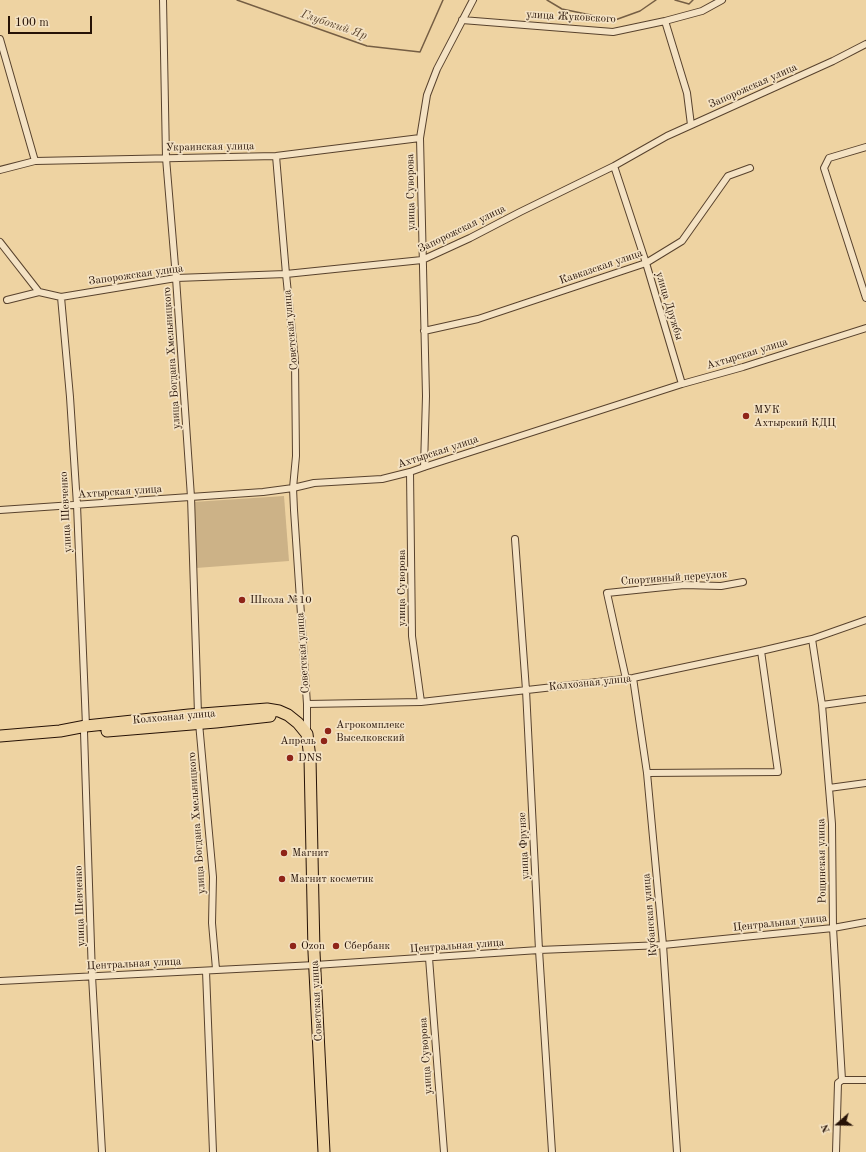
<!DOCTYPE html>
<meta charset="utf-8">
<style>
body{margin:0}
#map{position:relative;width:866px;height:1152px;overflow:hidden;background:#eed3a2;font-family:"Old Standard TT",serif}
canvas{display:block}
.north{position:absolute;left:818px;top:1104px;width:40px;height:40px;-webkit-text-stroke:3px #f4e2c3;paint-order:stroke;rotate:250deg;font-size:11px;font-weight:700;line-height:16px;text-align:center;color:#261206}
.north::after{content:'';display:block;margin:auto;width:14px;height:18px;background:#261206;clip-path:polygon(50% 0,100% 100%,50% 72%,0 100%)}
.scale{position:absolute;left:8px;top:16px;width:84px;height:18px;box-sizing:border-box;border:2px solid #261206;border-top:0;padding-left:5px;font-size:12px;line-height:14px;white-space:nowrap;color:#261206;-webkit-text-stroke:3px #f4e2c3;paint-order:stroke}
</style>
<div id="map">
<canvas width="866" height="1152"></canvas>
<div class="north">N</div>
<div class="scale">100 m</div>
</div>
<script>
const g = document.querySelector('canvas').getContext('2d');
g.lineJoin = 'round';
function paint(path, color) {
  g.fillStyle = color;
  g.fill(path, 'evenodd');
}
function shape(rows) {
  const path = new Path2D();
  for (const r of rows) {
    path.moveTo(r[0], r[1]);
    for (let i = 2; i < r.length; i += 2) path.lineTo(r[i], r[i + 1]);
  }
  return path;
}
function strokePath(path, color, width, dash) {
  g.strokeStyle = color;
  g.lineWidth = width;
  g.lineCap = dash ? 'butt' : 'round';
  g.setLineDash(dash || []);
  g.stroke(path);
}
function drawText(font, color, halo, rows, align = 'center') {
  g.font = font + ' "Old Standard TT",serif';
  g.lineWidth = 3.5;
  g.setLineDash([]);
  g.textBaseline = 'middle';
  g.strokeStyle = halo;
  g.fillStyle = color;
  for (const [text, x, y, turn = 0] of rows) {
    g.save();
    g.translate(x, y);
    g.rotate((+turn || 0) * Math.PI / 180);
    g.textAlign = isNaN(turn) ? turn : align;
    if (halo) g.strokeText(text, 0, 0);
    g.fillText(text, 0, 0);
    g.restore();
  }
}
const green = shape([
 [284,496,289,561,196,568,193,502]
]);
const stream = shape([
 [237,0,367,46,420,52,443,0],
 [547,0,562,9,615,20,640,11,656,0],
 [675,0,689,4,693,0]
]);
const street = shape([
 [163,0,166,158,176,278,191,497,198,714],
 [462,20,613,32,665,21,702,11,722,0],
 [665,21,687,93,691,125],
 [0,39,35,161],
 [866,147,829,158,824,168,866,298],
 [276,156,286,274,295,361,296,456,293,488,294,510,307,704,307,732],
 [614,166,646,263,682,384],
 [0,170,35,161,276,156,420,138],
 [0,242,39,292],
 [61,297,70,397,77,505,86,726],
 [7,300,39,292,61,297,176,278,286,274,422,260,470,238,520,212,614,166,667,136,833,61,866,44],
 [424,331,478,319,646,263,682,241,728,176,750,168],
 [424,467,426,396,420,138,427,95,437,69,473,0],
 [410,472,412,636,421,702],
 [0,510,263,492,293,488,314,483,382,479,410,472,424,467,682,384,743,367,866,328],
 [515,539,526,690,539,950,552,1152],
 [812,639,822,705,832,824,833,928,842,1080,838,1083,836,1152],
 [633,678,647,773,663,945,677,1152],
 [626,679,607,593,684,585,721,586,743,582],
 [307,704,421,702,633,678,761,651,812,639,866,620],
 [822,705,866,699],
 [199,723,213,877,212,923,216,969],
 [84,732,92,976,102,1152],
 [647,773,778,772,761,651],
 [829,788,866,783],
 [429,958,444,1152],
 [206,971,213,1152],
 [0,981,315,965,539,950,663,945,833,928,866,922],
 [842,1080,866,1080]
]);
const highway = shape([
 [107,731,216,722,270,716],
 [0,736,60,731,86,726,189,715,267,709,279,711,288,715,298,723,307,734,310,758,314,952,324,1152]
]);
const markers = [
 [746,416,4,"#8f2418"],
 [242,600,4,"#8f2418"],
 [328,731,4,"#8f2418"],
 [324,741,4,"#8f2418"],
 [290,758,4,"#8f2418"],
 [284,853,4,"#8f2418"],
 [282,879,4,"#8f2418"],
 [293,946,4,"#8f2418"],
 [336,946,4,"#8f2418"]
];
const streetNames = [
 ["улица Жуковского",571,17,3],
 ["Запорожская улица",753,86,-24],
 ["Украинская улица",210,147,-1],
 ["улица Суворова",411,192,-91],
 ["Запорожская улица",462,229,-26],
 ["Кавказская улица",601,267,-19],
 ["Запорожская улица",136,275,-8],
 ["улица Дружбы",669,306,73],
 ["Советская улица",291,330,-95],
 ["Ахтырская улица",747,354,-17],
 ["улица Богдана Хмельницкого",172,358,-94],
 ["Ахтырская улица",438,452,-18],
 ["Ахтырская улица",120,492,-4],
 ["улица Шевченко",66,512,-93],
 ["Спортивный переулок",674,578,-4],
 ["улица Суворова",402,588,-90],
 ["Советская улица",303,653,-94],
 ["Колхозная улица",590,683,-6],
 ["Колхозная улица",174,717,-5],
 ["улица Богдана Хмельницкого",197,823,-94],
 ["улица Фрунзе",524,846,-93],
 ["Рощинская улица",822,861,-91],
 ["улица Шевченко",80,906,-92],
 ["Кубанская улица",650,915,-95],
 ["Центральная улица",780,923,-6],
 ["Центральная улица",457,946,-4],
 ["Центральная улица",134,964,-3],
 ["Советская улица",317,1001,-93],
 ["улица Суворова",426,1056,-94]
];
const poiNames = [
 ["МУК",754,410],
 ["Ахтырский КДЦ",754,423],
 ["Школа №10",250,600],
 ["Агрокомплекс",336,725],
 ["Выселковский",336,738],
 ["Апрель",316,741,"right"],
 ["DNS",298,758],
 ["Магнит",292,853],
 ["Магнит косметик",290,879],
 ["Ozon",301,946],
 ["Сбербанк",344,946]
];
const waterNames = [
 ["Глубокий Яр",334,25,19]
];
paint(green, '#ccb287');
strokePath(stream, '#755e44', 1.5);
strokePath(street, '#58422d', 8);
strokePath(highway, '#261206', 13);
strokePath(street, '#f4e2c3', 6);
strokePath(highway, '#eed3a2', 11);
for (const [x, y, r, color] of markers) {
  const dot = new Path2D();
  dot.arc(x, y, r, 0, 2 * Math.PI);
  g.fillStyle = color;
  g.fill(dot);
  strokePath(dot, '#f4e2c3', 1.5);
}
drawText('11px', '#261206', '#f4e2c3', streetNames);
drawText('11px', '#261206', '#f4e2c3', poiNames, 'left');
drawText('italic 12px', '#5b452f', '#f4e2c3', waterNames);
</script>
